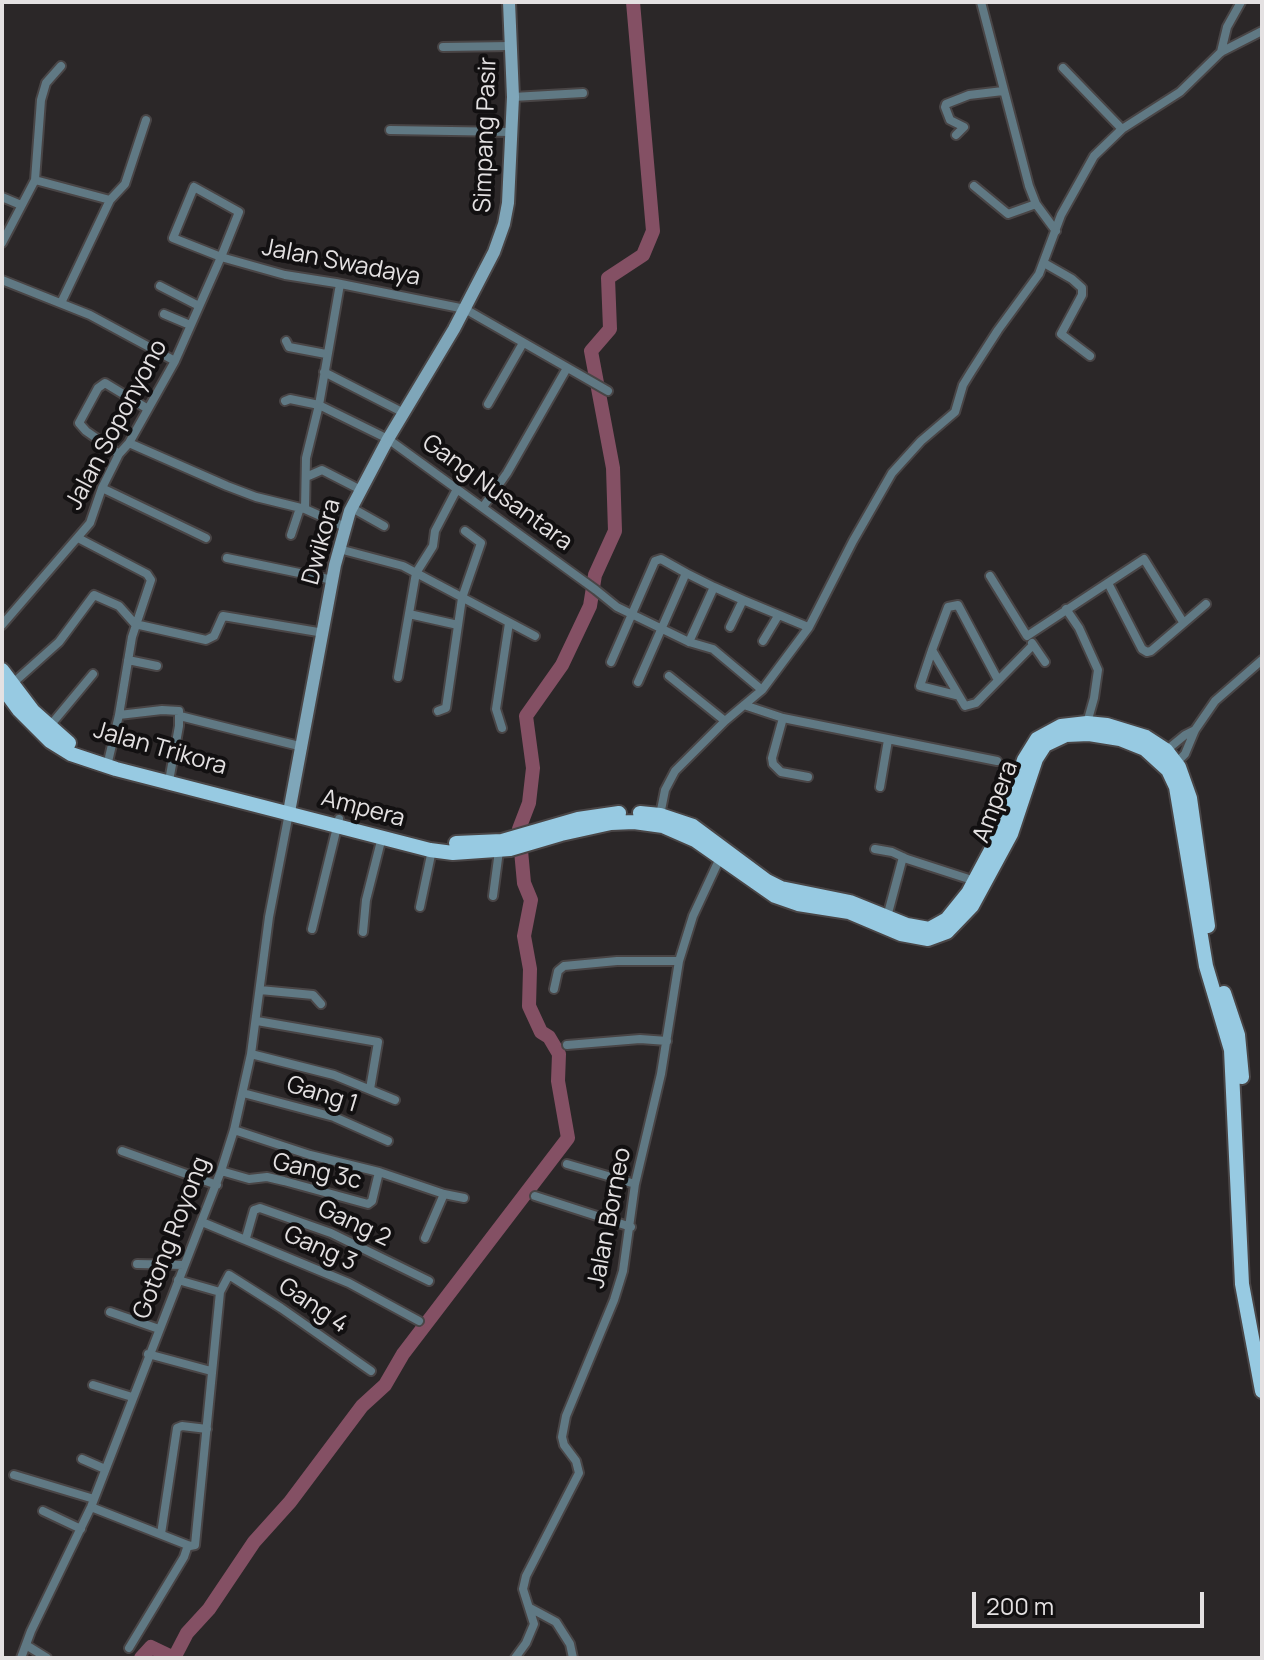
<!DOCTYPE html>
<style>
body{margin:0}
#map{position:relative;width:1264px;height:1660px;overflow:hidden;background:#2b2728;font-family:Manrope,sans-serif}
canvas{display:block}
.frame{position:absolute;inset:0;border:4px solid #e4e1e2;pointer-events:none}
.scale{position:absolute;left:972px;top:1592px;width:232px;height:36px;box-sizing:border-box;border:4px solid #e4e1e2;border-top:0;padding-left:10px;font-size:24px;line-height:28px;white-space:nowrap;color:#e4e1e2;-webkit-text-stroke:6px #121011;paint-order:stroke}
</style>
<div id="map">
<canvas width="1264" height="1660"></canvas>
<div class="frame"></div>
<div class="scale">200 m</div>
</div>
<script>
const g = document.querySelector('canvas').getContext('2d');
g.lineJoin = 'round';
function shape(rows) {
  const path = new Path2D();
  for (const r of rows) {
    path.moveTo(r[0], r[1]);
    for (let i = 2; i < r.length; i += 2) path.lineTo(r[i], r[i + 1]);
  }
  return path;
}
function strokePath(path, color, width, dash) {
  g.strokeStyle = color;
  g.lineWidth = width;
  g.lineCap = dash ? 'butt' : 'round';
  g.setLineDash(dash || []);
  g.stroke(path);
}
function drawText(font, color, halo, rows, align = 'center') {
  g.font = font + ' Manrope,sans-serif';
  g.lineWidth = 8;
  g.setLineDash([]);
  g.textBaseline = 'middle';
  g.strokeStyle = halo;
  g.fillStyle = color;
  for (const [text, x, y, turn = 0] of rows) {
    g.save();
    g.translate(x, y);
    g.rotate((+turn || 0) * Math.PI / 180);
    g.textAlign = isNaN(turn) ? turn : align;
    if (halo) g.strokeText(text, 0, 0);
    g.fillText(text, 0, 0);
    g.restore();
  }
}
const river = shape([
 [141,1658,151,1647,174,1658,187,1633,209,1609,254,1542,290,1502,362,1406,385,1385,403,1354,568,1138,558,1081,559,1054,549,1037,541,1032,529,1006,530,969,524,936,531,900,524,883,519,829,529,803,533,768,526,716,562,665,590,606,595,575,615,531,613,468,591,351,610,329,608,278,643,255,653,231,633,2]
]);
const street = shape([
 [981,2,1029,186,1036,204,1056,231],
 [443,47,511,46],
 [1221,52,1227,27,1241,2],
 [1063,68,1122,129],
 [513,97,583,93],
 [390,130,511,132],
 [956,135,964,127,950,120,945,107,946,104,969,95,1003,91],
 [35,180,110,200,61,303],
 [974,186,1008,214,1036,204],
 [194,187,239,212,221,257,173,238,194,187],
 [2,197,21,205],
 [110,200,125,184,146,120],
 [2,243,35,180,41,100,46,83,61,66],
 [1044,263,1072,279,1082,288,1082,295,1061,334,1090,356],
 [2,280,90,315,175,361],
 [160,286,199,306],
 [164,314,190,325],
 [286,341,289,347,326,354],
 [324,372,404,413],
 [285,401,290,399,319,405,388,439,596,590,617,607,689,642,713,649,762,690],
 [488,404,523,343],
 [129,443,227,486,256,497,305,509,345,527],
 [119,454,86,431,79,423,98,388,105,383,148,409],
 [306,477,322,470,359,489],
 [102,488,206,538],
 [483,507,507,473,567,368],
 [352,508,384,526],
 [305,509,306,458,319,405,340,284],
 [291,535,300,508],
 [78,538,147,574,151,580,132,637,119,715,107,766],
 [339,549,403,566,535,636],
 [227,558,333,580],
 [686,573,714,587,689,642],
 [990,576,1027,636,1144,559,1183,622],
 [1108,583,1142,649,1147,652,1151,651,1206,604],
 [714,587,743,600,730,627],
 [743,600,808,627],
 [1066,609,1079,628,1098,670,1094,698,1087,723],
 [409,614,458,625],
 [2,625,90,523,102,488,119,454,129,443,175,361,221,257,285,275,336,283,465,309,608,391],
 [763,641,778,616],
 [1032,643,1045,662],
 [932,650,920,686,956,695],
 [128,660,157,666],
 [611,662,655,561,661,559,686,573,638,682],
 [669,676,725,721],
 [398,677,416,573,433,546,435,531,457,489],
 [998,680,958,605,948,607,932,650,965,706,976,703,1033,645],
 [12,684,59,642,94,595,119,606,135,624,206,640,214,636,223,616,324,633],
 [744,705,783,718,997,761],
 [438,711,446,708,462,598,481,543,465,531],
 [119,715,162,710,179,711,179,726,169,781],
 [180,716,303,747],
 [783,718,772,758,773,764,781,772,808,777],
 [49,727,93,674],
 [502,728,496,709,509,623],
 [1163,753,1185,735,1195,730],
 [1174,765,1185,754,1195,730,1215,701,1262,660],
 [880,787,888,740],
 [660,815,665,790,675,771,725,721,762,690,809,627,853,541,892,473,921,441,955,412,963,385,971,372,998,330,1039,274,1061,215,1094,156,1122,129,1180,92,1221,52,1262,31],
 [875,849,892,852,907,859,975,881],
 [493,896,499,851],
 [420,907,432,850],
 [887,917,903,857],
 [312,929,339,819],
 [363,932,366,900,382,837],
 [554,989,558,971,564,966,617,961,679,961],
 [260,990,313,995,321,1004],
 [257,1021,378,1042,370,1089],
 [567,1045,640,1039,667,1041],
 [251,1054,334,1075,395,1100],
 [243,1093,334,1117,388,1141],
 [234,1130,310,1155,379,1172,444,1194,464,1198],
 [122,1151,217,1185],
 [567,1164,635,1184],
 [221,1171,249,1179,267,1177,284,1181,368,1204,372,1201,379,1172],
 [535,1196,631,1227],
 [202,1222,349,1283,419,1321],
 [246,1238,254,1210,260,1208,331,1233,429,1281],
 [425,1238,444,1194],
 [137,1264,184,1265],
 [178,1280,220,1292],
 [110,1312,159,1329],
 [148,1354,211,1371],
 [93,1385,132,1397],
 [82,1459,105,1469],
 [14,1475,94,1499],
 [91,1507,190,1546,195,1545,220,1292,229,1275,281,1308,371,1371],
 [43,1511,81,1529],
 [161,1534,177,1428,182,1426,207,1429],
 [530,1608,556,1622,570,1644,573,1658],
 [26,1645,47,1658],
 [129,1648,184,1557,188,1545],
 [21,1658,31,1631,91,1507,221,1171,234,1130,251,1054,269,917,289,813],
 [515,1658,526,1643,534,1624,523,1589,526,1576,579,1473,576,1461,564,1445,562,1437,566,1416,614,1300,623,1271,635,1184,661,1074,679,961,693,916,720,858]
]);
const secondary = shape([
 [289,812,335,565,350,511,388,439,454,329,494,252,504,224,508,203,513,97,509,2]
]);
const primary = shape([
 [2,670,33,711,69,743],
 [2,687,19,710,50,741,71,754,116,769,430,850,453,853,510,849,561,834,611,823,634,822,663,826,695,840,775,896,798,904,849,912,901,934,928,939,947,932,972,906,1011,834,1036,759,1045,745,1066,735,1089,734,1120,739,1145,749,1168,770,1176,787,1206,966,1231,1050,1242,1284,1262,1391],
 [640,813,660,815,693,826,767,881,781,888,850,902,907,925,929,929,947,919,968,893,999,835,1024,760,1037,739,1061,726,1087,723,1107,725,1146,737,1166,750,1179,767,1190,798,1208,926],
 [456,843,502,841,578,819,619,813],
 [1224,993,1238,1035,1242,1077]
]);
const streetNames = [
 ["Simpang Pasir",486,135,-88],
 ["Jalan Swadaya",341,263,11],
 ["Jalan Soponyono",117,425,-62],
 ["Gang Nusantara",497,493,36],
 ["Dwikora",322,542,-75],
 ["Jalan Trikora",160,749,16],
 ["Ampera",996,802,-69],
 ["Ampera",363,809,15],
 ["Gang 1",322,1095,17],
 ["Gang 3c",317,1172,13],
 ["Jalan Borneo",610,1218,-79],
 ["Gang 2",354,1224,25],
 ["Gotong Royong",172,1238,-69],
 ["Gang 3",320,1249,24],
 ["Gang 4",313,1306,34]
];
strokePath(river, '#845064', 14);
strokePath(street, '#494546', 12);
strokePath(secondary, '#494546', 16);
strokePath(primary, '#494546', 18);
strokePath(street, '#607984', 8);
strokePath(secondary, '#7fa6b9', 12);
strokePath(primary, '#97cae2', 14);
drawText('24px', '#e4e1e2', '#121011', streetNames);
</script>
